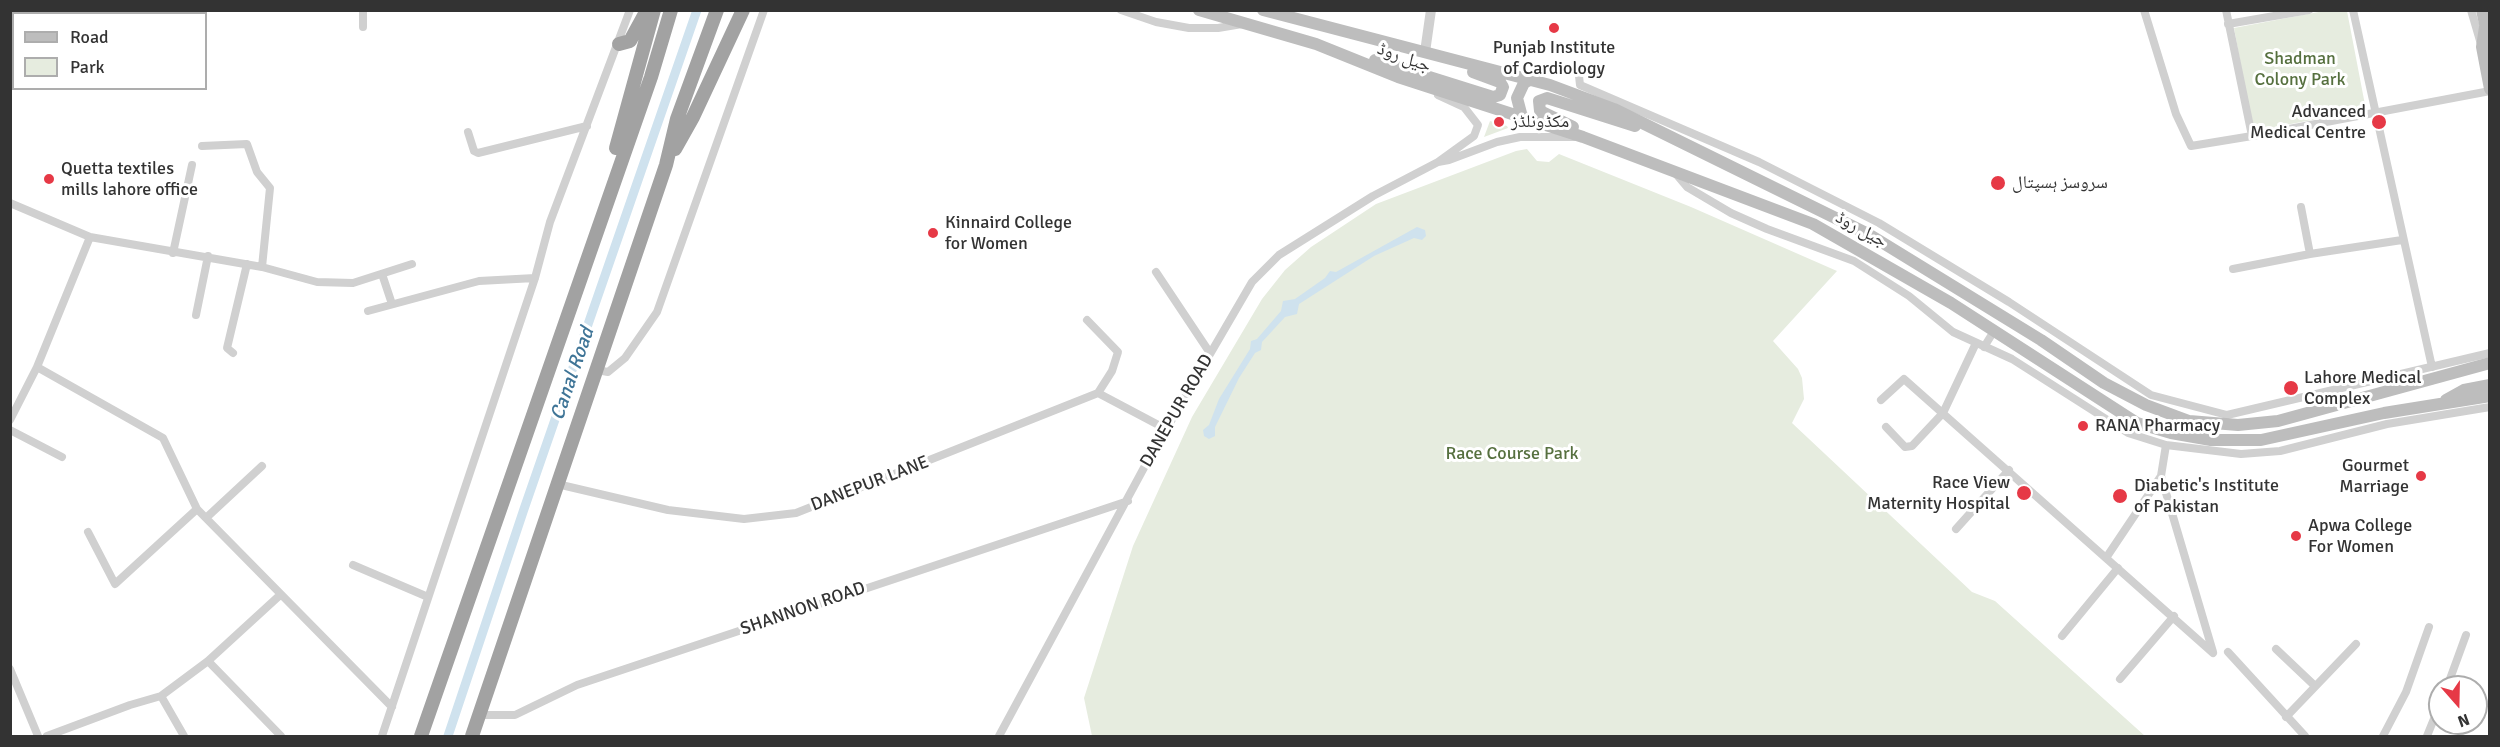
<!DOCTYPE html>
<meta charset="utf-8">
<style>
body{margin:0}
#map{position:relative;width:2500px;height:747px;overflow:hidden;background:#fff;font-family:Signika,sans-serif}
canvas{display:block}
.frame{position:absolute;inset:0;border:12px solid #333;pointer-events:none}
.legend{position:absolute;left:12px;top:12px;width:195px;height:78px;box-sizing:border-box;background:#fff;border:2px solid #adadad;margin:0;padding:8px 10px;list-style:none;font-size:18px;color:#333}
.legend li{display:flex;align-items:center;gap:12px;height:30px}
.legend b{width:30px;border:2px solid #adadad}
.north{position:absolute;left:2428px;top:675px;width:60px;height:60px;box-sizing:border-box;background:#fff;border:2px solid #adadad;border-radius:50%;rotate:160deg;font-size:16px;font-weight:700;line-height:24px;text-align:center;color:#333}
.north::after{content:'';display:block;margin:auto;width:21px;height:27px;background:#e63946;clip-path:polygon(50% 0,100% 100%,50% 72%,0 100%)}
</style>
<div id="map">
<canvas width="2500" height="747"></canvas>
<div class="frame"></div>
<ul class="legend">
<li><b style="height:8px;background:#bdbdbd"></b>Road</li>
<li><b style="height:16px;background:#e6ecdf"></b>Park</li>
</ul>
<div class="north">N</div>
</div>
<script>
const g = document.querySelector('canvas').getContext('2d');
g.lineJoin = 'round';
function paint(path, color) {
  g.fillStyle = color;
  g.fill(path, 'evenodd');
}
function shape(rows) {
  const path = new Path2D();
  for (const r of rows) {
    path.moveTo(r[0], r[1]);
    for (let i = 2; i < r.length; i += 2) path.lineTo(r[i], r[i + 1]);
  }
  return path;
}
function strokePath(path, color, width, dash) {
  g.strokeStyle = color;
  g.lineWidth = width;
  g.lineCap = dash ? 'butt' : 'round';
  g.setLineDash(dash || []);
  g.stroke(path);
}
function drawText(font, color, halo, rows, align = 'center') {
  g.font = font + ' Signika,"Noto Naskh Arabic",sans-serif';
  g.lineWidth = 6;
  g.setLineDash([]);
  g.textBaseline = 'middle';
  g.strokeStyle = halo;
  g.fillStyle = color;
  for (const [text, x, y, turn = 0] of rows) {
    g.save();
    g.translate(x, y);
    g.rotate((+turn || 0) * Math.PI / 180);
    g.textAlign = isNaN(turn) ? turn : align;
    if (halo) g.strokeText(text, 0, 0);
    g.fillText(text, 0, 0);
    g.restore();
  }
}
const green = shape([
 [2324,11,2347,11,2366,110,2253,131,2234,28],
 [1490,121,1507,126,1508,128,1484,137],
 [1527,149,1537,161,1549,162,1559,154,1691,207,1837,271,1773,341,1798,369,1802,378,1804,399,1792,423,1972,592,1995,601,2145,736,1092,736,1084,698,1133,546,1192,417,1262,299,1285,270,1311,247,1376,204,1516,151]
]);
const water = shape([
 [1417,227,1425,230,1426,236,1422,240,1414,238,1374,256,1299,304,1297,314,1285,317,1262,342,1261,350,1255,353,1239,378,1215,427,1215,436,1209,439,1204,436,1203,430,1209,425,1219,399,1250,349,1251,341,1257,339,1281,311,1283,301,1295,299,1325,278,1330,271,1336,272]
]);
const canal = shape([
 [448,736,524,509,697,10]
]);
const minor = shape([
 [1121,10,1156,22,1189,28,1218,28,1242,24],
 [2144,10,2176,114,2191,146,2252,136],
 [2226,10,2252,136,2490,91],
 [2353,10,2432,367],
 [2471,10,2481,44],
 [2228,24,2309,10],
 [363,27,363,10],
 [1579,76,1580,85,1759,162,1879,223,2009,302,2151,395,2227,415,2490,353],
 [1438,95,1464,107,1478,125,1474,136,1438,162,1449,160,1497,142,1520,137,1574,137],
 [468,132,474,151,478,153,587,126],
 [202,146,247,144,257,172,270,188,262,267],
 [1676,174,1687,187,1731,213,1767,229,1854,261,1909,296,1953,332,2012,359,2128,433,2166,445,2241,454,2280,451,2387,424,2490,407],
 [10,203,90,237,262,267,317,282,353,283,412,264],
 [2301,207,2310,254,2402,240],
 [173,253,192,165],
 [2233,269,2310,254],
 [1156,272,1210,353],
 [382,274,392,304],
 [368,311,479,281,535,278],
 [196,315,208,256],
 [1087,320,1118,352,1112,371,1098,393],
 [1984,347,1994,331],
 [233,353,227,348,247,264],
 [37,367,90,237],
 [597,370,608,372,625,358,657,312,764,10],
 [1881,400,1904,379,2213,653],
 [10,420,37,367,163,438,197,509,392,707],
 [1886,427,1905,447,1912,446,1943,413,1976,343],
 [10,430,62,457],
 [2166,445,2161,476,2213,652],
 [557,484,668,510,744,519,796,513,1098,393,1166,429],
 [206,518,262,466],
 [1956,529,2009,470],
 [88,532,115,584,197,509],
 [2106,558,2161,476],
 [353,565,428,597],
 [2062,636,2118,568],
 [2276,649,2315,686],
 [2228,652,2305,736],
 [208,661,281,736],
 [10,669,38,736],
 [2120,679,2174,616],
 [2447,687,2466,635],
 [161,696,184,736],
 [480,715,515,715,577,685,1128,501],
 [2286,717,2356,644],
 [47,736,130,705,161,696,208,661,279,596],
 [382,736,535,278,550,222,630,10],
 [999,736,1146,464,1252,282,1279,255,1373,196,1438,162],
 [2383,736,2406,692,2429,627],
 [2427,736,2440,704]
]);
const tertiary = shape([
 [1425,52,1431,10]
]);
const secondary = shape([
 [1199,10,1316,44,1398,77,1583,137,1813,224,1951,303,2137,423,2171,433,2211,440,2261,440,2384,413,2490,396],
 [1263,10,1550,85,1614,109,1870,235,2041,340,2104,383,2146,405,2189,421,2238,425,2278,421,2490,363],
 [2482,10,2487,33],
 [2485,27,2482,47,2490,89],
 [1375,60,1493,97,1500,95,1503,87,1500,82,1473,72],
 [1522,117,1517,98,1524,83,1529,80],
 [1573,127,1540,111,1539,101,1547,98,1635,126],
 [2446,400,2464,390,2490,385]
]);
const trunk = shape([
 [619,44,630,41,647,10],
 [616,148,654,10],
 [675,149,693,117,743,10],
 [421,736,651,77,671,10],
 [472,736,666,165,677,119,717,10]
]);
const markers = [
 [1554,28,6,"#e63946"],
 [1499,122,6,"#e63946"],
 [2379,122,8,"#e63946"],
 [49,179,6,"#e63946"],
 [1998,183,8,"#e63946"],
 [933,233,6,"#e63946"],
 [2291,388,8,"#e63946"],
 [2083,426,6,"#e63946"],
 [2421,476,6,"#e63946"],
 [2024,493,8,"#e63946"],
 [2120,496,8,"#e63946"],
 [2296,536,6,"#e63946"]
];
const poiNames = [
 ["Punjab Institute",1554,48,"center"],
 ["of Cardiology",1554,69,"center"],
 ["Advanced",2366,112,"right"],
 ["Medical Centre",2366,133,"right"],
 ["مکڈونلڈز",1511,122],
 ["Quetta textiles",61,169],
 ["mills lahore office",61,190],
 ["سروسز ہسپتال",2012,183],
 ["Kinnaird College",945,223],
 ["for Women",945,244],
 ["Lahore Medical",2304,378],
 ["Complex",2304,399],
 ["RANA Pharmacy",2095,426],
 ["Gourmet",2409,466,"right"],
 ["Marriage",2409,487,"right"],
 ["Race View",2010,483,"right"],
 ["Maternity Hospital",2010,504,"right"],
 ["Diabetic's Institute",2134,486],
 ["of Pakistan",2134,507],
 ["Apwa College",2308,526],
 ["For Women",2308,547]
];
const streetNames = [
 ["جیل روڈ",1404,58,20],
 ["جیل روڈ",1861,230,29],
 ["DANEPUR ROAD",1177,411,-60],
 ["DANEPUR LANE",870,484,-21],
 ["SHANNON ROAD",803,609,-19]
];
const parkNames = [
 ["Shadman",2300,59],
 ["Colony Park",2300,80],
 ["Race Course Park",1512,454]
];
const waterNames = [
 ["Canal Road",573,374,-71]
];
paint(green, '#e6ecdf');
paint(water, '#cfe2ee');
strokePath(canal, '#cfe2ee', 9);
strokePath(minor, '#d0d0d0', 8);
strokePath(tertiary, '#d0d0d0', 10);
strokePath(secondary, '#bdbdbd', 12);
strokePath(trunk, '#a2a2a2', 14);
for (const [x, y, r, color] of markers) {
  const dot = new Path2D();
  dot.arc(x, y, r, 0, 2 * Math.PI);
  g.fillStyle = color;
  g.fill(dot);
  strokePath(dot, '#fff', 2);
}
drawText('18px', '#333', '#fff', poiNames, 'left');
drawText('18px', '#333', '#fff', streetNames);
drawText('18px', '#56703f', '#fff', parkNames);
drawText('italic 20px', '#3f7597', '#fff', waterNames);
</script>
